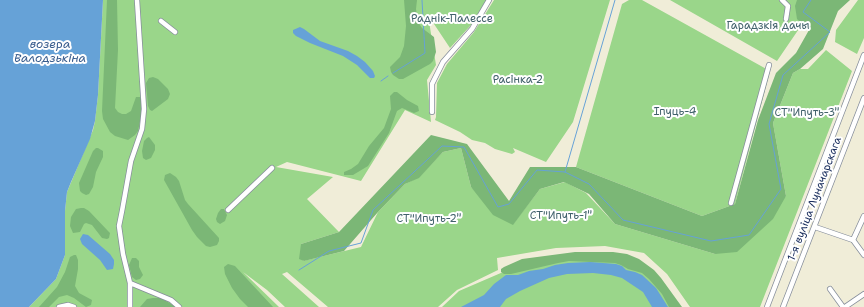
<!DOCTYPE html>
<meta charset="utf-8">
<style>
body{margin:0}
canvas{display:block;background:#f0edd8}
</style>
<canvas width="864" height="307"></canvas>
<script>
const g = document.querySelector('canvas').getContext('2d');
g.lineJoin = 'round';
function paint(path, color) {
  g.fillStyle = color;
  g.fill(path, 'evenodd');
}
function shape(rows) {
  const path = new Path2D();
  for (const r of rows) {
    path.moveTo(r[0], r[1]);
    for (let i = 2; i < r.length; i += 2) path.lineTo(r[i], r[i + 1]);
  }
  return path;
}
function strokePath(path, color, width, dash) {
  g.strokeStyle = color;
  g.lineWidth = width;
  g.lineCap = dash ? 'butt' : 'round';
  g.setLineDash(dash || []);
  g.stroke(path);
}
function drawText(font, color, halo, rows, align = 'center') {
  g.font = font + ' "Shantell Sans",sans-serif';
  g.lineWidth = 4;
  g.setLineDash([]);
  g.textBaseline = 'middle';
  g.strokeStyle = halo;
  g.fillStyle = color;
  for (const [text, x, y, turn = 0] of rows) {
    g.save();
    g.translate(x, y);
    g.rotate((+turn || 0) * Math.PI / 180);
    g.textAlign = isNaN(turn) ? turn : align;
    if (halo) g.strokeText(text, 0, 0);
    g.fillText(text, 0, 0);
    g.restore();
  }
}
const green = shape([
 [103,0,487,0,471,25,450,48,428,15,436,65,427,80,431,122,405,110,361,181,287,162,276,167,333,177,307,199,339,232,301,244,303,261,361,247,378,212,405,184,419,177,443,152,461,148,471,187,513,224,540,189,565,182,586,193,615,224,715,254,786,196,773,123,793,73,800,69,808,69,826,50,852,71,760,307,690,307,667,274,644,253,605,246,556,248,497,258,498,270,457,290,438,307,328,307,287,272,282,274,319,307,285,307,267,290,243,272,279,307,29,307,56,279,65,255,65,211,67,192,93,130,95,121,98,95],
 [494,0,610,0,573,122,546,162,513,148,515,152,512,154,495,149,485,143,472,140,460,132,435,120,436,117,437,83,447,64,474,32],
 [629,0,642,0,770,71,735,204,702,216,576,167,622,4],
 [670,0,797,0,805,20,777,61],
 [858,0,864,0,864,38,857,54,835,42,836,30],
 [615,256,656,276,676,307,442,307,459,291,531,260]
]);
const forest = shape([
 [107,0,117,0,118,50,115,108,118,112,122,114,126,114,131,111,136,97,140,97,141,99,141,116,138,131,135,135,128,140,115,136,110,132,103,119,102,111],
 [404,0,417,0,416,9,418,22,422,28,434,37,436,52,433,61,430,64,403,79,399,79,393,75,391,72,390,67,400,57,404,46,406,26],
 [797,0,850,0,838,11,823,49,800,69,793,73,773,123,786,196,773,219,737,252,715,254,615,224,589,194,564,182,540,189,513,225,493,215,471,187,461,148,443,152,419,178,405,184,378,212,344,251,304,261,299,259,301,244,339,232,431,135,467,144,509,201,530,167,576,167,702,216,735,204,758,120,776,73,796,53,809,30,797,19,795,6],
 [153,77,158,79,168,89,170,94,168,99,152,111,150,110,148,106,146,83,149,78],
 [394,92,397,92,407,100,418,106,419,111,414,113,402,108,397,111,389,133,368,166,353,175,344,175,344,172,351,169,358,164,369,146,384,128,391,109,390,96],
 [149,137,155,145,155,150,151,158,146,160,143,158,142,151,144,141,147,138],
 [96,148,98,148,103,151,103,157,96,172,93,187,89,194,86,195,82,193,80,191,79,183,93,151],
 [170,173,176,177,179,181,185,200,188,204,219,238,219,241,217,245,210,247,206,246,197,237,192,230,164,180,165,175],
 [81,208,84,208,89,211,108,231,110,233,109,238,107,239,102,238,92,225,86,223,84,224,80,232,73,233,70,226,71,217,76,209],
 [221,209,224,209,227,215,225,221,220,224,217,222,216,219,218,213],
 [575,252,613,252,627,254,639,259,654,270,661,278,682,307,669,307,662,294,649,279,642,273,628,269,621,265,615,263,569,261,558,263,511,274,504,274,501,272,501,269,504,267,522,259],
 [74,255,76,255,78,260,78,269,75,286,79,293,92,300,91,305,86,307,74,298,67,295,59,297,49,307,39,307,57,287,65,272,70,257],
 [132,258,136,258,139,261,139,267,143,275,140,279,136,280,132,277,129,265],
 [228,264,235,266,273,307,248,307,240,299,232,288,225,274,224,267],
 [153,298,161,298,176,307,140,307,147,299]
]);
const water = shape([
 [0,0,103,0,98,95,95,121,90,139,71,182,67,192,65,211,65,255,56,279,29,307,0,307],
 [300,27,304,29,320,41,348,51,357,56,365,62,373,71,375,76,374,78,370,78,357,65,343,56,310,43,296,36,293,33,293,30],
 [83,234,88,235,110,254,114,260,114,264,113,269,107,270,100,260,82,244,80,239],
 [590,262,616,264,622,266,626,270,635,272,642,275,656,288,668,307,652,307,643,292,622,278,611,275,593,273,567,274,549,278,520,291,506,299,500,307,461,307,484,295,494,284,506,275,518,275,529,271,543,269,555,265,568,263]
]);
const stream = shape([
 [393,73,425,53,422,0],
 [381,81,388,76],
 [565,172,615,0],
 [299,270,329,251,361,243,373,210,442,146,464,147,498,207,509,204,537,170,565,172,589,184,623,220,711,241,749,235,781,189,769,124,783,75,830,32,803,12,811,0]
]);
const minor = shape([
 [137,0,144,109,142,129,131,161,122,211,119,226,123,254,130,283,171,300,179,307],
 [782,0,788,6,786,19],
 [161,21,175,32],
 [432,112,432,84,443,62,472,29,489,0],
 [731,203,769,65],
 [228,210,272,168],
 [815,227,853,240,864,255],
 [853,240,864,216],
 [130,283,130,307],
 [830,289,843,307],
 [59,307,68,305,74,307],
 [767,307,864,55],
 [783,307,864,98],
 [845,307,864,294]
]);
const parkNames = [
 ["Раднік-Палессе",452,19],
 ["Гарадзкія дачы",768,26],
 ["Расінка-2",518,80],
 ["Іпуць-4",675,112],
 ["СТ\"Ипуть-3\"",807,113],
 ["СТ\"Ипуть-1\"",561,216],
 ["СТ\"Ипуть-2\"",429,219]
];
const streetNames = [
 ["1-я вуліца Луначарскага",815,199,-69]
];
const waterNames = [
 ["возера",50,45],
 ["Валодзькіна",50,59]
];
paint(green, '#9ad68a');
paint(forest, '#7bb776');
paint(water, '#66a2d7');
strokePath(stream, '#66a2d7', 1);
strokePath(minor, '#868e9b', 6);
strokePath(minor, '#fff', 4.5);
drawText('11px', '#41616b', '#fff', parkNames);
drawText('11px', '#1b2f5e', '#fff', streetNames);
drawText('italic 12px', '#395d8e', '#fff', waterNames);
</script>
